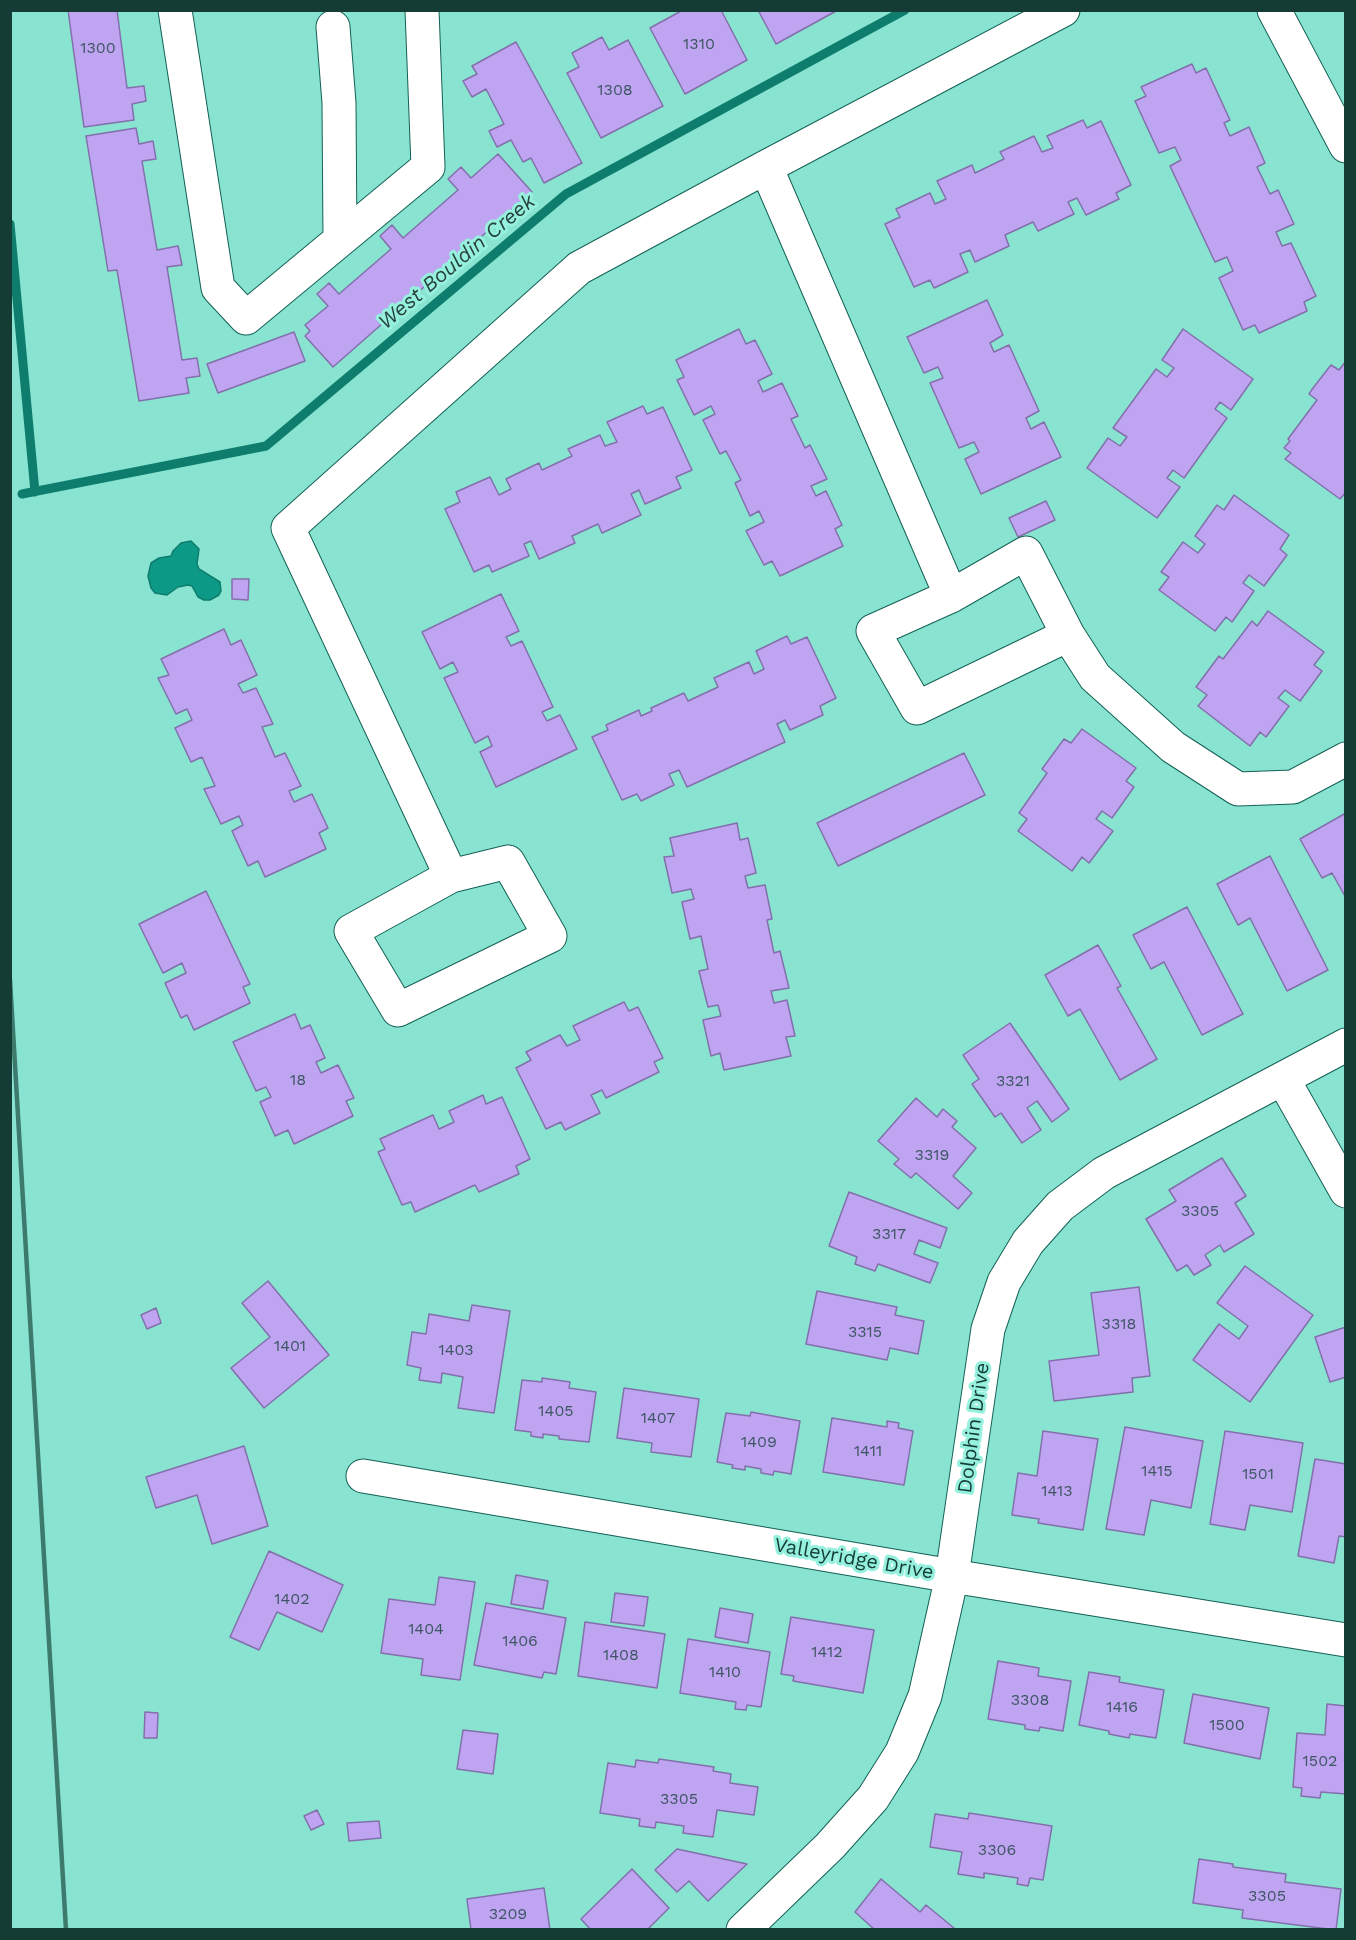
<!DOCTYPE html>
<style>
body{margin:0}
#map{position:relative;width:1356px;height:1940px;overflow:hidden;background:#88e4d1;font-family:"Work Sans",sans-serif}
canvas{display:block}
.frame{position:absolute;inset:0;border:12px solid #143c35;pointer-events:none}
</style>
<div id="map">
<canvas width="1356" height="1940"></canvas>
<div class="frame"></div>
</div>
<script>
const g = document.querySelector('canvas').getContext('2d');
g.lineJoin = 'round';
function paint(path, color) {
  g.fillStyle = color;
  g.fill(path, 'evenodd');
}
function shape(rows) {
  const path = new Path2D();
  for (const r of rows) {
    path.moveTo(r[0], r[1]);
    for (let i = 2; i < r.length; i += 2) path.lineTo(r[i], r[i + 1]);
  }
  return path;
}
function strokePath(path, color, width, dash) {
  g.strokeStyle = color;
  g.lineWidth = width;
  g.lineCap = dash ? 'butt' : 'round';
  g.setLineDash(dash || []);
  g.stroke(path);
}
function drawText(font, color, halo, rows, align = 'center') {
  g.font = font + ' "Work Sans",sans-serif';
  g.lineWidth = 6;
  g.setLineDash([]);
  g.textBaseline = 'middle';
  g.strokeStyle = halo;
  g.fillStyle = color;
  for (const [text, x, y, turn = 0] of rows) {
    g.save();
    g.translate(x, y);
    g.rotate((+turn || 0) * Math.PI / 180);
    g.textAlign = isNaN(turn) ? turn : align;
    if (halo) g.strokeText(text, 0, 0);
    g.fillText(text, 0, 0);
    g.restore();
  }
}
const water = shape([
 [191,541,199,549,197,564,199,569,220,582,221,591,219,595,210,600,204,600,198,597,192,586,188,585,178,587,167,595,155,593,151,588,148,576,151,563,159,558,171,556,173,551,181,543,191,541]
]);
const stream = shape([
 [10,224,35,492],
 [22,494,266,446,566,194,905,10]
]);
const building = shape([
 [68,10,117,10,127,88,144,86,146,101,132,104,134,120,84,127,68,10],
 [683,10,721,10,747,60,685,94,650,28,683,10],
 [758,10,838,10,776,44,758,10],
 [602,37,609,50,628,40,663,106,601,138,567,73,579,67,572,53,602,37],
 [516,42,582,163,544,183,531,158,523,162,511,140,497,147,489,131,504,124,486,89,472,97,463,81,477,74,472,66,516,42],
 [1192,64,1196,73,1206,68,1230,120,1224,123,1230,136,1249,127,1265,163,1257,167,1270,194,1278,190,1294,224,1276,232,1282,246,1291,243,1316,296,1304,302,1307,311,1259,333,1255,325,1243,330,1219,278,1233,271,1227,257,1215,262,1213,258,1170,166,1181,160,1175,147,1159,153,1135,101,1146,96,1141,87,1192,64],
 [1083,120,1087,128,1101,121,1131,185,1116,193,1119,199,1086,215,1077,198,1068,202,1074,214,1038,231,1033,222,1005,235,1009,246,975,262,970,250,960,254,968,272,934,288,930,280,914,287,885,224,900,217,896,209,930,193,935,204,946,199,937,181,972,165,975,173,1004,159,1000,152,1034,136,1042,152,1053,148,1047,136,1083,120],
 [136,128,139,144,153,141,156,159,142,161,157,250,178,246,182,265,167,267,182,360,197,358,200,376,186,378,189,393,139,401,117,270,108,271,86,136,136,128],
 [498,154,532,192,333,367,305,336,310,331,305,325,328,306,317,294,329,283,339,294,391,249,380,236,392,225,403,238,458,190,448,179,461,167,471,178,498,154],
 [987,300,1003,335,990,343,994,352,1009,345,1039,411,1026,418,1031,429,1044,422,1061,457,981,494,965,459,979,452,974,442,959,448,930,383,943,378,938,367,924,373,907,337,987,300],
 [739,329,746,344,755,340,772,374,758,381,763,392,782,383,798,416,791,419,805,448,810,445,827,479,811,486,816,496,826,491,842,525,835,529,843,546,780,576,772,561,764,565,746,531,764,522,759,511,750,516,735,483,741,480,726,451,720,454,703,420,715,414,711,406,694,415,677,380,684,377,676,360,739,329],
 [1183,329,1253,379,1231,410,1220,402,1215,409,1227,418,1184,478,1173,470,1167,478,1180,487,1157,518,1087,468,1108,438,1120,446,1127,437,1113,428,1156,369,1167,377,1174,368,1162,360,1183,329],
 [294,332,305,361,218,393,207,364,294,332],
 [1346,361,1346,492,1340,499,1285,459,1291,453,1284,448,1290,441,1288,439,1317,400,1309,394,1313,388,1331,365,1339,370,1346,361],
 [643,406,647,414,663,407,692,470,676,477,681,488,645,504,639,490,631,494,641,515,602,533,598,524,572,536,575,543,539,559,531,541,524,544,529,556,492,572,489,565,474,572,445,509,460,502,456,492,490,477,499,495,511,489,506,479,539,463,542,470,572,456,568,449,600,435,605,446,617,442,607,422,643,406],
 [1234,495,1289,535,1280,549,1287,555,1264,586,1249,575,1243,583,1254,591,1232,622,1226,617,1215,631,1159,590,1169,577,1161,572,1183,542,1198,553,1205,544,1195,536,1217,505,1224,510,1234,495],
 [1046,501,1055,520,1018,537,1009,518,1046,501],
 [232,579,249,579,248,600,232,599,232,579],
 [501,594,519,631,506,637,511,646,522,641,553,707,542,712,547,721,560,715,577,749,496,787,480,752,492,746,488,736,475,743,444,678,458,672,453,662,440,669,422,632,501,594],
 [1268,611,1324,652,1314,665,1322,671,1300,701,1285,690,1278,698,1289,706,1266,737,1260,732,1250,746,1198,706,1207,695,1196,687,1219,656,1223,659,1252,621,1257,626,1268,611],
 [224,629,231,645,241,640,257,675,238,684,243,693,256,688,273,724,262,727,275,757,285,753,301,786,289,791,294,802,312,794,328,828,319,833,326,849,265,877,258,861,248,866,232,831,243,825,239,816,221,824,204,789,215,786,202,757,191,762,175,728,192,720,187,709,176,714,158,678,169,675,161,659,224,629],
 [787,636,791,644,807,637,836,698,820,706,823,715,790,730,785,720,777,724,785,742,687,787,679,770,669,774,674,785,641,801,637,794,622,800,592,737,608,730,606,725,639,710,641,716,652,711,651,708,684,693,688,701,718,687,714,678,749,662,754,674,764,669,756,651,787,636],
 [1082,729,1136,768,1126,781,1134,787,1112,818,1102,811,1096,819,1113,831,1089,863,1082,857,1072,871,1018,831,1027,819,1019,813,1047,773,1042,769,1064,739,1071,743,1082,729],
 [964,753,985,795,838,866,817,823,964,753],
 [1346,813,1346,898,1332,873,1322,878,1300,839,1346,813],
 [737,823,740,840,748,838,756,873,745,876,748,888,765,885,772,919,767,920,774,953,780,951,789,988,771,991,774,1003,787,1000,795,1036,786,1037,791,1056,724,1070,720,1053,711,1056,703,1020,721,1016,718,1005,708,1007,699,971,708,969,701,936,690,939,682,902,694,899,691,889,672,893,664,857,674,856,670,838,737,823],
 [1270,856,1328,970,1287,991,1250,918,1238,925,1217,884,1270,856],
 [206,891,250,984,243,987,250,1003,194,1030,187,1015,181,1018,165,983,186,973,182,963,163,973,139,924,206,891],
 [1187,907,1243,1014,1202,1035,1164,962,1151,969,1133,935,1187,907],
 [1098,945,1121,986,1117,988,1157,1059,1120,1080,1080,1009,1068,1016,1045,975,1098,945],
 [624,1002,629,1011,638,1007,663,1058,654,1062,659,1072,606,1098,602,1090,591,1095,600,1113,565,1130,561,1122,546,1129,516,1068,531,1060,526,1052,560,1035,567,1046,580,1040,573,1026,624,1002],
 [295,1014,301,1029,310,1025,325,1058,316,1062,321,1073,338,1065,354,1098,346,1101,353,1116,294,1144,288,1130,275,1136,260,1102,271,1097,266,1087,256,1091,233,1042,295,1014],
 [1010,1023,1069,1109,1052,1122,1037,1101,1027,1108,1041,1130,1022,1143,1001,1113,995,1117,972,1084,979,1079,963,1055,1010,1023],
 [483,1095,486,1104,502,1097,530,1159,516,1166,519,1174,479,1192,475,1185,415,1212,411,1202,402,1205,378,1152,385,1149,380,1139,433,1115,439,1129,454,1122,449,1111,483,1095],
 [916,1098,937,1117,943,1109,957,1121,952,1127,976,1148,953,1176,972,1193,958,1209,916,1173,911,1178,894,1164,899,1159,878,1141,916,1098],
 [1222,1158,1246,1196,1235,1203,1254,1234,1224,1252,1220,1245,1205,1255,1211,1265,1194,1275,1187,1265,1177,1271,1146,1219,1176,1201,1169,1190,1222,1158],
 [849,1192,947,1228,940,1248,919,1240,914,1254,938,1263,930,1283,878,1264,875,1271,855,1264,857,1257,829,1246,849,1192],
 [1245,1266,1313,1315,1250,1402,1193,1360,1219,1324,1239,1339,1248,1326,1217,1303,1245,1266],
 [268,1281,329,1355,264,1408,231,1368,270,1337,242,1303,268,1281],
 [1139,1287,1150,1376,1132,1378,1133,1392,1054,1401,1049,1361,1099,1355,1091,1293,1139,1287],
 [817,1291,897,1307,895,1315,924,1321,918,1354,890,1348,887,1360,806,1344,817,1291],
 [472,1305,510,1311,494,1413,458,1408,463,1377,442,1373,441,1383,419,1380,421,1368,407,1365,412,1332,426,1334,429,1314,469,1321,472,1305],
 [156,1308,161,1323,147,1329,141,1315,156,1308],
 [1346,1327,1346,1377,1330,1382,1315,1337,1346,1327],
 [542,1378,570,1382,569,1388,596,1392,589,1442,559,1439,559,1436,543,1434,543,1438,531,1436,531,1432,515,1430,522,1380,542,1382,542,1378],
 [624,1388,699,1399,691,1457,651,1452,652,1443,617,1438,624,1388],
 [751,1412,800,1421,791,1474,774,1471,773,1475,761,1473,761,1469,745,1466,745,1470,732,1468,733,1465,717,1462,726,1413,750,1416,751,1412],
 [832,1418,887,1427,887,1421,899,1423,898,1428,913,1431,904,1485,823,1472,832,1418],
 [1125,1427,1203,1441,1191,1508,1151,1500,1144,1535,1106,1529,1125,1427],
 [1043,1431,1098,1439,1083,1530,1038,1523,1039,1519,1012,1515,1018,1473,1037,1476,1043,1431],
 [1225,1431,1303,1443,1292,1512,1250,1505,1245,1530,1210,1524,1225,1431],
 [244,1446,268,1526,212,1544,197,1495,156,1508,146,1477,244,1446],
 [1315,1459,1346,1464,1346,1537,1339,1536,1334,1563,1298,1556,1315,1459],
 [269,1551,343,1585,322,1632,277,1612,259,1650,230,1637,269,1551],
 [516,1575,548,1581,543,1609,511,1604,516,1575],
 [439,1577,475,1582,460,1680,421,1675,423,1659,381,1653,389,1599,435,1605,439,1577],
 [615,1593,648,1597,644,1626,611,1622,615,1593],
 [486,1603,566,1618,556,1674,544,1672,542,1678,474,1665,486,1603],
 [720,1608,753,1614,748,1643,715,1637,720,1608],
 [791,1617,874,1630,863,1693,793,1681,794,1676,781,1674,791,1617],
 [585,1622,665,1634,657,1688,578,1676,585,1622],
 [688,1639,770,1652,761,1707,747,1705,746,1710,735,1709,736,1702,680,1693,688,1639],
 [998,1661,1039,1668,1038,1676,1071,1681,1063,1731,1040,1727,1039,1731,1025,1729,1025,1725,988,1719,998,1661],
 [1089,1672,1120,1677,1119,1682,1164,1690,1156,1738,1130,1734,1129,1738,1109,1734,1109,1731,1079,1725,1089,1672],
 [1193,1694,1269,1708,1260,1759,1184,1743,1193,1694],
 [1327,1704,1346,1706,1346,1794,1321,1792,1320,1798,1301,1796,1302,1788,1293,1787,1297,1733,1325,1735,1327,1704],
 [145,1712,158,1713,157,1738,144,1738,145,1712],
 [463,1730,498,1734,493,1774,457,1769,463,1730],
 [659,1759,714,1767,713,1771,731,1774,730,1783,758,1787,754,1815,717,1810,713,1837,683,1833,684,1826,656,1822,655,1828,639,1826,640,1819,600,1813,608,1763,635,1767,636,1760,658,1763,659,1759],
 [317,1810,324,1824,311,1830,304,1816,317,1810],
 [969,1813,1052,1826,1043,1880,1030,1878,1028,1886,1017,1884,1018,1878,984,1873,984,1878,958,1874,962,1852,930,1847,935,1814,968,1819,969,1813],
 [379,1821,381,1838,349,1841,347,1823,379,1821],
 [677,1849,747,1864,708,1901,689,1881,677,1892,655,1870,677,1849],
 [1199,1859,1233,1864,1233,1867,1286,1874,1285,1882,1341,1889,1336,1930,1242,1918,1243,1910,1193,1903,1199,1859],
 [632,1869,669,1908,647,1930,591,1930,581,1919,632,1869],
 [881,1879,920,1912,926,1905,954,1928,952,1930,875,1930,855,1912,881,1879],
 [544,1888,550,1930,471,1930,467,1899,544,1888]
]);
const minor = shape([
 [175,10,218,288,246,318,428,167,422,10],
 [1274,10,1346,146],
 [333,27,339,103,340,239],
 [766,167,951,596],
 [1068,635,917,708,873,631,951,596,1026,553,1068,635,1095,677,1173,747,1238,789,1293,787,1346,759],
 [508,862,550,936,398,1010,351,931,451,876,508,862],
 [451,876,288,528,579,268,766,167,1063,10],
 [1283,1079,1346,1191],
 [363,1476,952,1576,1346,1640],
 [743,1930,830,1846,873,1798,902,1752,925,1696,952,1576,988,1329,1004,1282,1028,1242,1060,1206,1104,1173,1346,1045]
]);
const rail = shape([
 [10,980,66,1930]
]);
const numberNames = [
 ["1310",699,44],
 ["1300",98,48],
 ["1308",615,90],
 ["18",298,1080],
 ["3321",1013,1081],
 ["3319",932,1155],
 ["3305",1200,1211],
 ["3317",889,1234],
 ["3318",1119,1324],
 ["3315",865,1332],
 ["1401",290,1346],
 ["1403",456,1350],
 ["1405",556,1411],
 ["1407",658,1418],
 ["1409",759,1442],
 ["1411",868,1451],
 ["1415",1157,1471],
 ["1501",1258,1474],
 ["1413",1057,1491],
 ["1402",292,1599],
 ["1404",426,1629],
 ["1406",520,1641],
 ["1412",827,1652],
 ["1408",621,1655],
 ["1410",725,1672],
 ["3308",1030,1700],
 ["1416",1122,1707],
 ["1500",1227,1725],
 ["1502",1320,1761],
 ["3305",679,1799],
 ["3306",997,1850],
 ["3305",1267,1896],
 ["3209",508,1914]
];
const streetNames = [
 ["Dolphin Drive",974,1428,-82],
 ["Valleyridge Drive",854,1559,10]
];
const waterNames = [
 ["West Bouldin Creek",457,262,-40]
];
paint(water, '#0c9985');
strokePath(water, '#0e7d6d', 1.5);
strokePath(stream, '#0e7d6d', 9);
paint(building, '#bea4f1');
strokePath(building, '#836fab', 1.5);
strokePath(minor, '#146155', 35);
strokePath(minor, '#fff', 33);
strokePath(rail, '#3e796e', 4.5);
drawText('16px', '#3e5664', null, numberNames);
drawText('20px', '#143c35', '#95f1de', streetNames);
drawText('italic 21px', '#28423c', '#95f1de', waterNames);
</script>
